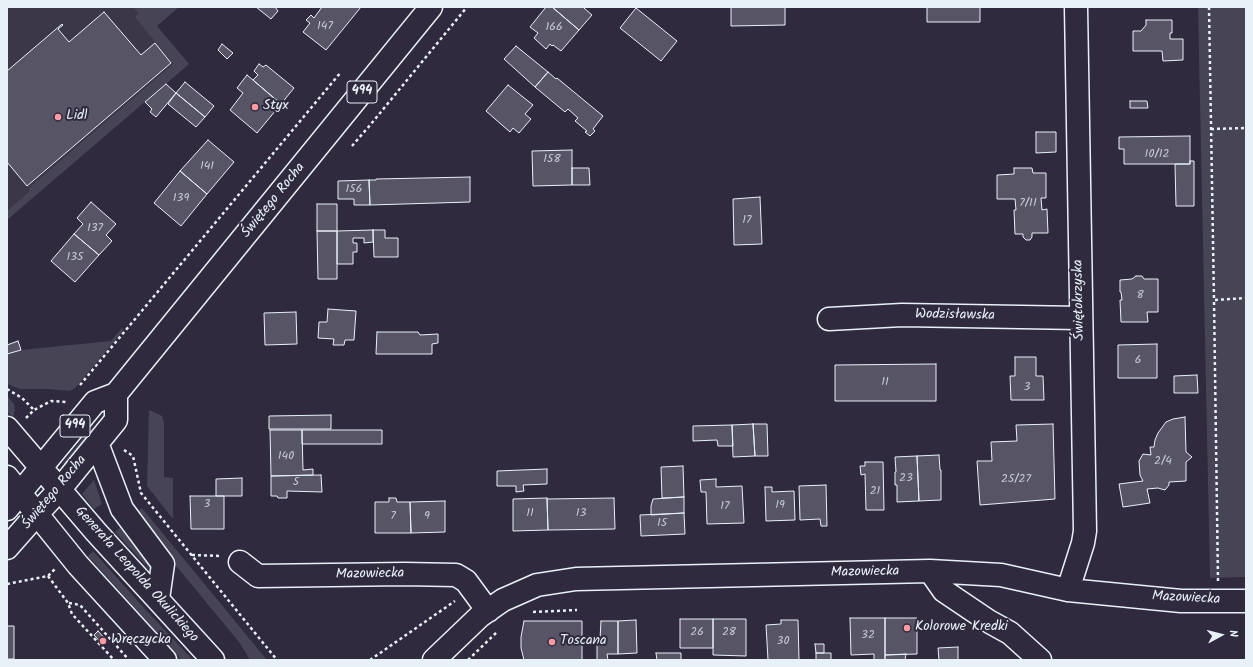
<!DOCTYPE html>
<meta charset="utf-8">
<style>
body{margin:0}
#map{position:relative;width:1253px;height:667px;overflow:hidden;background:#2f2a3d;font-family:Kalam,sans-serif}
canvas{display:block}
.frame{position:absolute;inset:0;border:8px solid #e8f1f8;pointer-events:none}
.north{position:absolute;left:1201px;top:615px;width:40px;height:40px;-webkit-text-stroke:3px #2f2a3d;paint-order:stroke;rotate:83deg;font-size:11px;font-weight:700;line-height:16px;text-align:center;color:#e8f1f8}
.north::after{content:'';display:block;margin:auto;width:14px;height:18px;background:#e8f1f8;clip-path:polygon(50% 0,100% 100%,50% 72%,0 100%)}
</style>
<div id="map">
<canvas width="1253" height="667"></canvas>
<div class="frame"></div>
<div class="north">N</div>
</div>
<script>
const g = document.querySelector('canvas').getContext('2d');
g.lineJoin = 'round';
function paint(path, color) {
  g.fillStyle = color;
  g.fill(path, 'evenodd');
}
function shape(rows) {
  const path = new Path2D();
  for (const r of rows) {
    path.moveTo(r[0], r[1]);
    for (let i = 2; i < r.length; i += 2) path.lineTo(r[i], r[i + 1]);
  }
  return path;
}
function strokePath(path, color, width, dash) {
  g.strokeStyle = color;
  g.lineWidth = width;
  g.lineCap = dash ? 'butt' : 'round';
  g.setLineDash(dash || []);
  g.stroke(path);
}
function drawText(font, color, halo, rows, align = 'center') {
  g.font = font + ' Kalam,sans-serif';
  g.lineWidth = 4;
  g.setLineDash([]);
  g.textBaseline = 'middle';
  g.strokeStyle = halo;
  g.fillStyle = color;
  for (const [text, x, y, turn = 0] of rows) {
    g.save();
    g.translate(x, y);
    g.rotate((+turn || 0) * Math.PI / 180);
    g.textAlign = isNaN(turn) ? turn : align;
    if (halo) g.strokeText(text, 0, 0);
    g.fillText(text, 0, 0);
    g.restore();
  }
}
const built = shape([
 [7,7,179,7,157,26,189,64,7,220]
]);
const green = shape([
 [133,7,179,7,157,26,189,64,7,220,7,211,30,191,29,188,173,64,135,17,139,13],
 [1198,7,1246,7,1246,577,1210,578],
 [122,328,123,331,76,387,70,391,48,389,20,389,7,384,7,354,21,350,111,341],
 [7,396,14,404,15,409,13,419,7,411],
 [149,410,162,416,164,423,164,477,173,478,173,519,147,486],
 [84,437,90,441,68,468,63,463],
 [94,480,102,504,94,509,82,494],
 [142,508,267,660,250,660,239,642,134,515],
 [120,528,156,571,153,573,115,532],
 [93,551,144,608,193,660,181,660,178,656,88,556]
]);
const building = shape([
 [256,7,275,7,278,11,271,19,256,7],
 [322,7,361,7,326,50,303,32,310,23,306,20,311,15,314,18,322,7],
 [546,7,552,7,579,30,561,51,553,45,552,46,550,44,546,49,534,38,538,33,530,27,546,7],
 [552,7,585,7,584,8,592,15,579,30,552,7],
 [731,7,785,7,785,25,731,26,731,7],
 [927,7,980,7,980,22,927,22,927,7],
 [636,8,677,41,661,61,620,28,636,8],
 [104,12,141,55,155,43,171,63,27,186,7,162,7,71,62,24,63,25,58,29,69,42,104,12],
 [1146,20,1172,20,1172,33,1170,33,1170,39,1183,39,1183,60,1163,61,1162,51,1133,51,1133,31,1141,31,1146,25,1146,20],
 [222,44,233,53,227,59,218,50,222,44],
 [516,46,548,72,535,87,504,59,516,46],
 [259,64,263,67,266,65,294,88,281,104,253,80,258,75,254,71,259,64],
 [548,72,556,79,557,78,603,116,593,129,595,131,590,136,585,132,587,131,575,121,578,118,568,109,565,112,535,87,548,72],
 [247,75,281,104,257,133,230,110,243,93,237,88,247,75],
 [185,82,214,106,205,117,176,93,185,82],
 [166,84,176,93,156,117,150,112,152,109,145,102,166,84],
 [508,85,533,105,525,114,531,119,519,133,513,128,510,132,486,111,508,85],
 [176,93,205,117,196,127,168,104,176,93],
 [1130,101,1147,101,1148,108,1130,108,1130,101],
 [1036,132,1056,132,1056,152,1036,153,1036,132],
 [1190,136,1190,164,1124,164,1124,149,1119,149,1119,137,1190,136],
 [208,140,234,162,207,194,180,171,208,140],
 [572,150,572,185,533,186,532,151,572,150],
 [1190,161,1194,161,1194,206,1176,206,1175,164,1190,164,1190,161],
 [572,168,589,168,590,185,572,185,572,168],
 [1014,168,1032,168,1033,173,1046,173,1046,198,1041,198,1042,210,1047,209,1048,233,1032,233,1032,237,1030,240,1026,240,1023,237,1023,234,1015,234,1014,210,1016,210,1015,199,997,199,997,175,1014,174,1014,168],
 [180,171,207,194,181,226,154,203,180,171],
 [470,177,470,202,370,205,369,180,376,180,376,179,470,177],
 [369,180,370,205,354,205,354,199,338,199,338,181,369,180],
 [760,197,762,244,734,245,733,199,760,197],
 [91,202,116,224,106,235,112,241,99,255,74,234,83,224,77,218,91,202],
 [317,204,337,204,337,231,317,231,317,204],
 [373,230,373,242,364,243,364,238,353,238,353,243,357,243,357,252,353,252,353,264,337,264,337,231,373,230],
 [373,230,385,230,385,238,398,238,398,257,374,257,373,230],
 [317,231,337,231,337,279,318,279,317,231],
 [74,234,99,255,75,282,51,261,74,234],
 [1136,276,1142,276,1144,279,1158,279,1158,312,1147,312,1148,322,1121,322,1120,300,1122,300,1121,292,1120,292,1120,280,1132,279,1136,276],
 [328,309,356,311,354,340,345,340,344,345,333,345,334,339,318,338,319,322,327,322,328,309],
 [296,312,297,344,265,345,264,313,296,312],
 [377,332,418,332,420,335,438,334,438,343,432,344,432,354,376,354,377,332],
 [18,341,21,350,7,354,7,345,18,341],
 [1157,344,1157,378,1118,378,1118,345,1157,344],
 [1015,357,1036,357,1036,376,1043,376,1044,400,1011,400,1010,376,1015,376,1015,357],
 [936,364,936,401,835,401,835,365,936,364],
 [1197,375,1198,393,1174,393,1174,376,1197,375],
 [331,415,331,429,269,429,269,416,331,415],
 [1185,417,1186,452,1192,457,1186,462,1186,481,1169,482,1169,485,1165,490,1158,488,1147,489,1150,503,1123,507,1119,484,1143,481,1140,475,1139,461,1143,454,1151,455,1150,447,1154,447,1155,440,1158,433,1166,422,1173,419,1185,417],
 [753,424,767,424,768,456,755,456,753,424],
 [753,424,755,456,733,457,732,425,753,424],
 [1053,424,1055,499,980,505,977,461,992,461,991,442,1017,441,1016,425,1053,424],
 [732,425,733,446,718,446,717,440,693,441,693,426,732,425],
 [270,430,302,430,303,470,313,469,313,475,271,476,270,430],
 [302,430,382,430,382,444,302,444,302,430],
 [939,455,940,470,941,470,941,500,919,501,917,456,939,455],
 [917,456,919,501,897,502,897,485,895,485,895,472,896,472,895,457,917,456],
 [865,462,883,462,884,510,866,510,865,474,861,475,860,466,865,466,865,462],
 [683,466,684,497,662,498,661,467,683,466],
 [547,469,547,484,523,485,524,491,516,492,516,486,497,486,497,471,547,469],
 [321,475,322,492,287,491,287,498,278,498,277,496,271,496,271,476,321,475],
 [242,478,242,496,216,496,216,479,242,478],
 [716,479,716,487,742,486,744,523,707,524,706,492,701,492,700,480,716,479],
 [826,485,827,526,821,526,820,519,800,520,799,486,826,485],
 [765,487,772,487,772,492,794,491,795,520,766,521,765,487],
 [190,496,224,496,224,529,191,529,190,496],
 [684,497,684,513,651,515,651,506,653,499,684,497],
 [389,498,396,498,397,502,410,502,411,533,375,533,375,502,389,502,389,498],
 [547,498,548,530,513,531,513,499,547,498],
 [614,498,615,529,548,530,547,499,614,498],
 [445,501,445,532,411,533,410,502,445,501],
 [684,513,685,534,641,536,640,515,684,513],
 [850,618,885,618,885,660,874,660,874,654,851,655,850,618],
 [885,618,917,618,917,654,885,655,885,618],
 [680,619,713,619,713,648,680,648,680,619],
 [713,619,746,619,746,656,713,655,713,619],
 [636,620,637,653,618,654,618,621,636,620],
 [781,620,798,620,799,660,768,660,766,625,781,624,781,620],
 [524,621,582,621,582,660,524,660,521,648,521,637,524,621],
 [601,621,618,621,618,654,607,654,608,660,597,660,597,639,600,639,601,621],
 [7,626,14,626,14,659,7,659,7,626],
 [98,631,107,641,103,645,94,635,98,631],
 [815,644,824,644,824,653,816,653,815,644],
 [958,647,958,660,939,660,938,648,958,647],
 [656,653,681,653,681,660,657,660,656,653],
 [816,653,831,653,831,660,816,660,816,653],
 [906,654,905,660,885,660,885,655,906,654]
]);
const path = shape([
 [1209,7,1214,300],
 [1211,129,1246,128],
 [352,146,371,124,467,7],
 [80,385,341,72],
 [7,389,22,398,34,410],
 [26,418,34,410,51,401,66,402],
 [124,450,133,456,141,493,277,660],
 [192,555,221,556],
 [48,576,68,603,72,614,114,660],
 [1218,581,1214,300,1246,298],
 [7,584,48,576,55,569],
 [69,603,80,605,129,660],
 [533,612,577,610],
 [370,660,455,601],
 [468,660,498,631]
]);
const minor = shape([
 [829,319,902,315,1080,318],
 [7,509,20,493],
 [7,548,37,514],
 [240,562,258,576,404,574,456,575,466,581,488,611],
 [930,571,944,591,990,622,1010,633,1040,660],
 [1068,590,1083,543,1085,531,1076,7],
 [434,660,480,616,503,600,537,585,576,579,930,571,1001,575,1068,590,1181,601,1246,601]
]);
const major = shape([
 [7,428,96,532,213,660],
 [97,443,122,509,163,564,158,599],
 [7,477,78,565,165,660],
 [20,493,95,402,116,394,431,7],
 [37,514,60,489,116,420,116,394]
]);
const markers = [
 [255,107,4,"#ff9aa2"],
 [58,117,4,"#ff9aa2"],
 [907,628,4,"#ff9aa2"],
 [103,641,4,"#ff9aa2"],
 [552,642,4,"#ff9aa2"]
];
const numberNames = [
 ["147",325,27],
 ["166",554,28],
 ["10/12",1157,155],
 ["158",552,160],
 ["141",207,167],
 ["156",354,190],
 ["139",181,199],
 ["7/11",1028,204],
 ["17",747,221],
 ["137",95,229],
 ["135",75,258],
 ["8",1140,296],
 ["6",1138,361],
 ["11",885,383],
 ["3",1027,388],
 ["140",286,457],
 ["2/4",1163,462],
 ["23",906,479],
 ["25/27",1016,480],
 ["5",296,483],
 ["21",875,492],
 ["3",207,505],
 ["19",780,506],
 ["17",725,507],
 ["11",530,514],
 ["13",581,514],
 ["7",393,517],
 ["9",427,517],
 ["15",662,524],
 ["26",697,633],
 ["28",729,633],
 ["32",868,636],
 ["30",783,642]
];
const shields = [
 [362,92,30],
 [75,426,30]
];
const shieldNames = [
 ["494",362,92],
 ["494",75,426]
];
const poiNames = [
 ["Styx",263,107],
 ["Lidl",66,117],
 ["Kolorowe Kredki",915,628],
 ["Wręczycka",111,641],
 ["Toscana",560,642]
];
const streetNames = [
 ["Świętego Rocha",274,201,-51],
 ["Świętokrzyska",1080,300,-91],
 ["Wodzisławska",955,316,1],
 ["Świętego Rocha",55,493,-50],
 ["Mazowiecka",865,573,-1],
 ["Generała Leopolda Okulickiego",136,575,48],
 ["Mazowiecka",370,575,-1],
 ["Mazowiecka",1186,599,3]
];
paint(built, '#3b3749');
paint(green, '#464455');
paint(building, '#575565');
strokePath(building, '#e8f1f8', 1);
strokePath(minor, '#e8f1f8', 25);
strokePath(major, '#e8f1f8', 25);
strokePath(path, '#e8f1f8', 2.5, [3, 3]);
strokePath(minor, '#2f2a3d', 22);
strokePath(major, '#2f2a3d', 22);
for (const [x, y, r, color] of markers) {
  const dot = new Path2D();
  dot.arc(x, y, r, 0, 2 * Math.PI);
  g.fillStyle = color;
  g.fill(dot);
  strokePath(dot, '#2f2a3d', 1.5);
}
drawText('12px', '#c4cad3', null, numberNames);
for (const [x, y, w] of shields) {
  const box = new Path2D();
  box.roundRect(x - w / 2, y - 11, w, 22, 3);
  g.fillStyle = '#2f2a3d';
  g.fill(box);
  strokePath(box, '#e8f1f8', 1);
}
drawText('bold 13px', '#e8f1f8', null, shieldNames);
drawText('14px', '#e8f1f8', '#2f2a3d', poiNames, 'left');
drawText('14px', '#e8f1f8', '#2f2a3d', streetNames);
</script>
